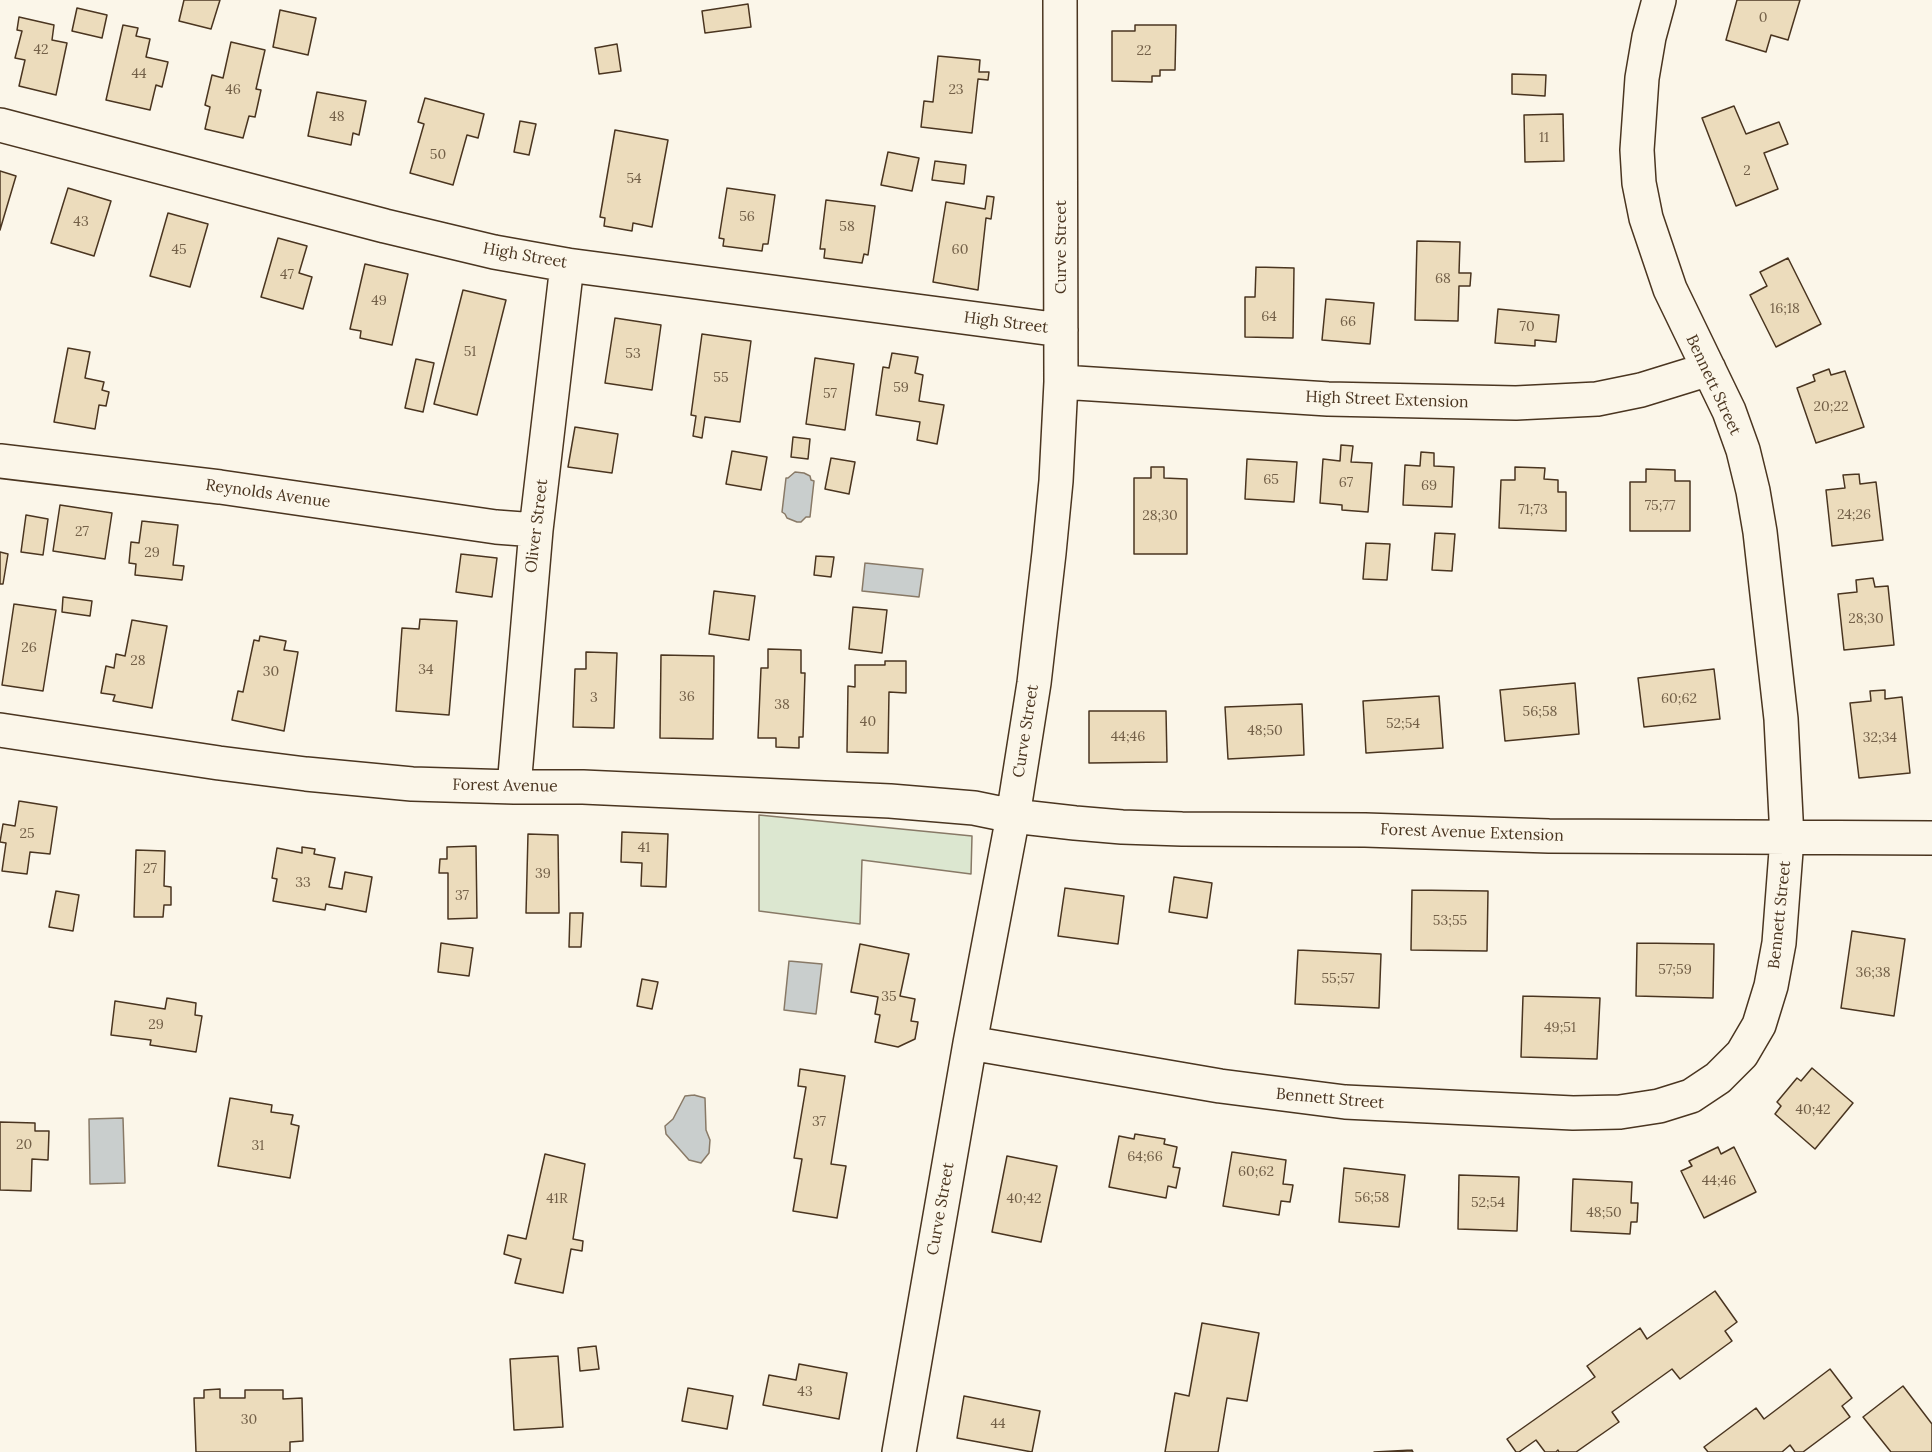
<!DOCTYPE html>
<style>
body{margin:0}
canvas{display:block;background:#fbf6e9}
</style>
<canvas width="1932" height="1452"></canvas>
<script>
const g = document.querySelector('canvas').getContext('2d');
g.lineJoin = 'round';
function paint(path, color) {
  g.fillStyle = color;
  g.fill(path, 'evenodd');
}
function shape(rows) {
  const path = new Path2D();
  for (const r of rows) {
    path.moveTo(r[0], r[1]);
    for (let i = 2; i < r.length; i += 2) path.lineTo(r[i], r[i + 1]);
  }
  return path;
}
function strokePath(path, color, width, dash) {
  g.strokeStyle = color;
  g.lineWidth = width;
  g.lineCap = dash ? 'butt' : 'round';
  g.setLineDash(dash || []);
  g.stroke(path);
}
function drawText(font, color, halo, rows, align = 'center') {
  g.font = font + ' Lora,serif';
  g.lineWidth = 4.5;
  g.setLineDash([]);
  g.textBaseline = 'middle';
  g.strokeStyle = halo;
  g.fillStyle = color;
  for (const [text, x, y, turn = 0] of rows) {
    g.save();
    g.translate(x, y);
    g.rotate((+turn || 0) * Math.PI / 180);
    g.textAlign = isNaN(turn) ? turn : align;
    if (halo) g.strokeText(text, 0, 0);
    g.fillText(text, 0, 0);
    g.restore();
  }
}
const green = shape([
 [759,815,972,836,971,874,862,860,860,924,759,911,759,815]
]);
const water = shape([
 [795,472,804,473,810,476,811,480,814,481,810,517,806,517,801,522,797,522,787,518,785,514,782,512,786,478,788,478,795,472],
 [865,563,923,569,919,597,862,591,865,563],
 [789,961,822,964,816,1014,784,1010,789,961],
 [694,1095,705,1098,706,1130,710,1140,709,1153,701,1163,689,1160,666,1134,665,1126,673,1119,685,1096,694,1095],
 [123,1118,125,1183,90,1184,89,1119,123,1118]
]);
const building = shape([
 [184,0,220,0,211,29,179,21,184,0],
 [1737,0,1800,0,1788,40,1771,35,1766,52,1726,40,1737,0],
 [748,4,751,27,705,33,702,11,748,4],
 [77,8,107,15,102,38,72,31,77,8],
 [280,10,316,18,308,55,273,47,280,10],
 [19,17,54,25,52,40,67,43,56,95,19,86,25,60,15,58,22,31,17,30,19,17],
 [123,25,138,28,136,36,150,39,146,57,168,62,162,87,156,85,150,110,106,100,123,25],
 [1135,25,1176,25,1175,70,1160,70,1160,76,1152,76,1152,82,1112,81,1112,31,1135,31,1135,25],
 [231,42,265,50,256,89,261,90,255,117,249,116,243,138,205,129,210,107,205,105,212,75,223,78,231,42],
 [617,44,621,71,599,74,595,48,617,44],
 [938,56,980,60,979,72,989,72,988,80,978,79,972,133,921,127,924,101,933,102,938,56],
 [1512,74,1546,75,1545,96,1512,94,1512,74],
 [317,92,366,101,359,135,353,133,351,145,308,136,317,92],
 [425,98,484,114,478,138,467,135,453,185,410,173,424,124,418,122,425,98],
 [1734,106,1746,134,1779,122,1788,144,1764,153,1778,189,1736,206,1702,118,1734,106],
 [1563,114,1564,161,1525,162,1524,115,1563,114],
 [520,121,536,124,529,155,514,152,520,121],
 [615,130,668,140,652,227,633,223,632,231,604,226,605,218,600,217,615,130],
 [888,152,919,158,912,191,881,185,888,152],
 [935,161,966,165,964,184,932,180,935,161],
 [0,171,16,176,0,230,0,171],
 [68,188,111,201,94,256,51,243,68,188],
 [727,188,775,195,768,244,763,244,762,251,723,246,724,239,719,238,727,188],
 [987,196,994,197,991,219,986,218,978,290,933,282,946,202,985,209,987,196],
 [826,200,875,206,868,255,864,254,862,263,824,258,825,249,820,249,826,200],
 [168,213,208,224,190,287,150,276,168,213],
 [278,238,307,246,299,273,312,277,303,309,261,297,278,238],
 [1417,241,1460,242,1459,273,1471,273,1470,286,1459,286,1458,321,1415,320,1417,241],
 [1788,258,1821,324,1776,347,1750,295,1767,286,1760,272,1788,258],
 [365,264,408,274,392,345,360,338,361,331,350,329,365,264],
 [1256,267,1294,268,1293,338,1245,337,1245,297,1255,297,1256,267],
 [463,290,506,300,477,415,434,404,463,290],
 [1326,299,1374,303,1370,344,1322,340,1326,299],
 [1498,309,1559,315,1556,342,1535,340,1535,346,1495,343,1498,309],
 [615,318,661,325,652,390,605,383,615,318],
 [702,334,751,341,740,422,705,417,702,438,693,436,696,416,691,415,702,334],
 [68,348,90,352,85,378,104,382,102,390,109,392,106,406,99,405,95,429,54,422,68,348],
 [892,353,918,357,915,373,923,375,919,401,944,405,937,444,917,440,920,422,876,415,883,367,889,368,892,353],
 [815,358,854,364,845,430,806,424,815,358],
 [416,359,434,363,423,412,405,408,416,359],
 [1829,369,1831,375,1845,371,1864,427,1816,443,1797,388,1815,381,1813,375,1829,369],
 [575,427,618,434,612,473,568,467,575,427],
 [793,437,810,439,808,459,791,457,793,437],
 [1341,445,1353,446,1351,462,1372,463,1368,512,1342,510,1342,505,1320,503,1323,459,1340,461,1341,445],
 [732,451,767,457,761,490,726,484,732,451],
 [1421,452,1434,453,1434,466,1454,467,1452,507,1403,505,1405,465,1420,466,1421,452],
 [831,458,855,462,849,494,825,489,831,458],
 [1247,459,1297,462,1294,502,1245,499,1247,459],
 [1151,467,1164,467,1164,478,1187,479,1187,554,1134,554,1134,478,1151,478,1151,467],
 [1515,467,1545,468,1544,479,1558,480,1558,492,1566,492,1566,531,1499,528,1501,480,1515,480,1515,467],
 [1646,469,1675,470,1675,481,1690,481,1690,531,1630,531,1630,482,1646,482,1646,469],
 [1859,474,1860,484,1876,482,1883,540,1832,546,1826,490,1845,488,1843,475,1859,474],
 [60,505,112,513,105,559,53,551,60,505],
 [26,515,48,519,43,555,21,552,26,515],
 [142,521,178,525,173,565,184,566,182,580,135,575,136,564,129,563,131,542,139,543,142,521],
 [1435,533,1455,534,1452,571,1432,570,1435,533],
 [1366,543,1390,544,1387,580,1363,579,1366,543],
 [0,552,8,554,3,584,0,584,0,552],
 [461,554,497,558,492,597,456,592,461,554],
 [816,556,834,557,831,577,814,575,816,556],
 [1873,578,1875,587,1888,586,1894,645,1844,650,1838,594,1857,592,1856,580,1873,578],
 [714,591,755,596,749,640,709,634,714,591],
 [63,597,92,601,90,616,62,612,63,597],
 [14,604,56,610,43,691,2,685,14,604],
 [853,607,887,610,882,653,849,649,853,607],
 [420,619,457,621,449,715,396,711,402,628,419,629,420,619],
 [132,620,167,626,152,708,113,701,115,695,101,693,106,666,114,668,116,654,125,656,132,620],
 [260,636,286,641,284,650,298,652,284,731,232,720,238,691,243,692,254,640,259,641,260,636],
 [768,649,801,650,801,673,805,673,803,737,799,737,799,748,776,747,776,738,758,738,761,668,768,668,768,649],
 [586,652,617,653,614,728,573,727,575,669,586,669,586,652],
 [661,655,714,656,713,739,660,738,661,655],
 [885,661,906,661,906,693,889,692,888,753,847,752,848,686,855,687,855,665,885,665,885,661],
 [1714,669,1720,719,1644,727,1638,678,1714,669],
 [1575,683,1579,734,1505,741,1500,690,1575,683],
 [1885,690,1885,699,1902,697,1910,773,1859,778,1850,703,1871,701,1870,691,1885,690],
 [1439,696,1443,748,1366,753,1363,701,1439,696],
 [1302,704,1304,755,1228,759,1225,707,1302,704],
 [1089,711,1166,711,1167,762,1089,763,1089,711],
 [19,801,57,807,50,854,30,852,27,874,2,871,6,843,0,842,3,824,15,826,19,801],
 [622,832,668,834,666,887,641,886,642,863,621,862,622,832],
 [528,834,558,835,559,913,526,913,528,834],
 [476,846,477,918,448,919,448,873,439,873,440,859,447,859,447,847,476,846],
 [302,847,315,849,314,854,335,858,329,887,342,889,345,872,372,877,366,912,326,904,325,910,273,901,277,879,272,878,277,848,302,853,302,847],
 [136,850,165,851,164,886,171,887,171,905,164,905,163,917,134,917,136,850],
 [1174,877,1212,883,1207,918,1169,912,1174,877],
 [1065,888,1124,896,1118,944,1058,936,1065,888],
 [1412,890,1488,891,1487,951,1411,950,1412,890],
 [56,891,79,895,73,931,49,927,56,891],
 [570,913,583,913,581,947,569,947,570,913],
 [1852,931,1905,939,1894,1016,1841,1008,1852,931],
 [441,943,473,948,469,976,438,972,441,943],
 [1637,943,1714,944,1713,998,1636,996,1637,943],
 [860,944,909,954,900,996,915,999,911,1021,918,1022,915,1039,898,1047,875,1042,880,1015,875,1014,878,997,851,992,860,944],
 [1298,950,1381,954,1379,1008,1295,1004,1298,950],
 [642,979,658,982,652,1009,637,1006,642,979],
 [1523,996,1600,998,1597,1059,1521,1057,1523,996],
 [167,998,196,1003,195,1015,202,1016,196,1052,150,1045,151,1040,111,1035,115,1001,165,1009,167,998],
 [1812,1068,1853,1103,1815,1149,1775,1114,1781,1106,1777,1102,1797,1078,1801,1081,1812,1068],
 [800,1069,845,1076,831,1164,846,1166,837,1218,793,1211,802,1159,794,1158,806,1087,798,1086,800,1069],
 [230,1098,272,1105,271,1112,293,1115,291,1124,299,1126,290,1178,218,1166,230,1098],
 [0,1122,35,1123,35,1131,49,1131,48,1160,32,1159,31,1191,0,1190,0,1122],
 [1135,1134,1165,1139,1164,1144,1177,1147,1173,1167,1180,1168,1176,1188,1168,1186,1166,1198,1109,1187,1119,1136,1134,1139,1135,1134],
 [1718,1147,1721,1154,1734,1147,1756,1192,1704,1218,1681,1171,1692,1166,1689,1161,1718,1147],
 [1232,1152,1286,1160,1283,1184,1293,1185,1290,1202,1281,1201,1279,1215,1223,1206,1232,1152],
 [545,1154,585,1164,573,1239,583,1241,582,1251,571,1249,563,1293,515,1283,521,1259,504,1254,508,1235,526,1239,545,1154],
 [1007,1156,1057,1166,1041,1242,992,1232,1007,1156],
 [1344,1168,1405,1175,1399,1227,1339,1222,1344,1168],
 [1459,1175,1519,1177,1517,1231,1458,1229,1459,1175],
 [1573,1179,1632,1182,1631,1203,1638,1203,1637,1222,1631,1222,1630,1234,1571,1231,1573,1179],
 [1715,1291,1737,1322,1725,1331,1732,1341,1680,1379,1672,1369,1612,1412,1619,1422,1576,1452,1559,1452,1558,1450,1556,1452,1545,1452,1536,1440,1519,1452,1516,1452,1507,1439,1595,1377,1587,1366,1640,1328,1647,1339,1715,1291],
 [1202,1323,1259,1333,1247,1401,1227,1398,1218,1452,1165,1452,1175,1393,1189,1396,1202,1323],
 [596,1346,599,1369,580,1371,578,1348,596,1346],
 [558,1356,563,1427,514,1430,510,1359,558,1356],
 [799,1364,847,1373,839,1419,763,1405,769,1375,796,1380,799,1364],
 [1830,1369,1852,1398,1842,1406,1850,1417,1803,1452,1795,1452,1790,1445,1782,1452,1708,1452,1704,1447,1756,1408,1764,1419,1830,1369],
 [1903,1386,1932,1424,1932,1452,1891,1452,1863,1417,1903,1386],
 [688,1388,733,1396,727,1429,682,1421,688,1388],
 [220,1389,220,1398,245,1398,245,1390,283,1390,283,1399,302,1398,303,1441,290,1442,290,1452,196,1452,194,1398,204,1398,204,1390,220,1389],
 [964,1396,1040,1411,1032,1452,957,1438,964,1396],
 [1412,1450,1413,1452,1374,1452,1412,1450]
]);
const minor = shape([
 [0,125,385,226,494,252,567,265,1061,330],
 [1061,382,1328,399,1516,403,1597,399,1641,390,1709,369],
 [0,461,220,487,496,527,536,530],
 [0,730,219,763,306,774,412,784,514,787,583,787,890,801,974,808,1013,816,1075,823,1122,827,1182,829,1365,830,1549,836,1932,838],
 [514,787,536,530,567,265],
 [970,1043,1220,1086,1345,1102,1573,1113,1620,1112,1659,1106,1691,1096,1718,1078,1742,1054,1759,1025,1771,986,1779,943,1787,838,1781,719,1760,532,1753,491,1743,450,1729,411,1670,289,1646,218,1639,183,1637,150,1642,78,1649,37,1659,0],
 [899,1452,970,1043,1013,816,1034,683,1049,553,1056,481,1061,382,1060,0]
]);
const numberNames = [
 ["0",1763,18],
 ["42",41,50],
 ["22",1144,51],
 ["44",139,74],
 ["46",233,90],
 ["23",956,90],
 ["48",337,117],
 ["11",1544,138],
 ["50",438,155],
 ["2",1747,171],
 ["54",634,179],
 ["56",747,217],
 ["43",81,222],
 ["58",847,227],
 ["45",179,250],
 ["60",960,250],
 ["47",287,275],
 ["68",1443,279],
 ["49",379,301],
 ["16;18",1785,309],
 ["64",1269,317],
 ["66",1348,322],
 ["70",1527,327],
 ["51",470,352],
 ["53",633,354],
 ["55",721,378],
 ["59",901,388],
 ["57",830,394],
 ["20;22",1831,407],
 ["65",1271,480],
 ["67",1346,483],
 ["69",1429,486],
 ["75;77",1660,506],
 ["71;73",1533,510],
 ["24;26",1854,515],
 ["28;30",1160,516],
 ["27",82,532],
 ["29",152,553],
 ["28;30",1866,619],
 ["26",29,648],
 ["28",138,661],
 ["34",426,670],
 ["30",271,672],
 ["36",687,697],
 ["3",594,698],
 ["60;62",1679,699],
 ["38",782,705],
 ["56;58",1540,712],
 ["40",868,722],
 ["52;54",1403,724],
 ["48;50",1265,731],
 ["44;46",1128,737],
 ["32;34",1880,738],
 ["25",27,834],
 ["41",644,848],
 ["27",150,869],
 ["39",543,874],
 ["33",303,883],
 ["37",462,896],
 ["53;55",1450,921],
 ["57;59",1675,970],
 ["36;38",1873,973],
 ["55;57",1338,979],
 ["35",889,997],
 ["29",156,1025],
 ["49;51",1560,1028],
 ["40;42",1813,1110],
 ["37",819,1122],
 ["20",24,1145],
 ["31",258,1146],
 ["64;66",1145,1157],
 ["60;62",1256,1172],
 ["44;46",1719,1181],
 ["56;58",1372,1198],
 ["41R",557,1199],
 ["40;42",1024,1199],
 ["52;54",1488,1203],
 ["48;50",1604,1213],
 ["43",805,1392],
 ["30",249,1420],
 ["44",998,1424]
];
const streetNames = [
 ["Curve Street",1061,247,-90],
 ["High Street",525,256,10],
 ["High Street",1006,323,7],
 ["Bennett Street",1713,385,65],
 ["High Street Extension",1387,400,2],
 ["Reynolds Avenue",268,494,8],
 ["Oliver Street",537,526,-83],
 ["Curve Street",1026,731,-81],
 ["Forest Avenue",505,786,1],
 ["Forest Avenue Extension",1472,833,2],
 ["Bennett Street",1780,915,-84],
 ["Bennett Street",1330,1099,5],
 ["Curve Street",941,1209,-80]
];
paint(green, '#dce7d0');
strokePath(green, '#887966', 1.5);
paint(water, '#c9cecd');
strokePath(water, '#887966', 1.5);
paint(building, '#ecdcbc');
strokePath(building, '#4a3520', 1.5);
strokePath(minor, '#4a3520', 36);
strokePath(minor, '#fbf6e9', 33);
drawText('14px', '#725f47', null, numberNames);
drawText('16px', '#4a3520', '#fbf6e9', streetNames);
</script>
